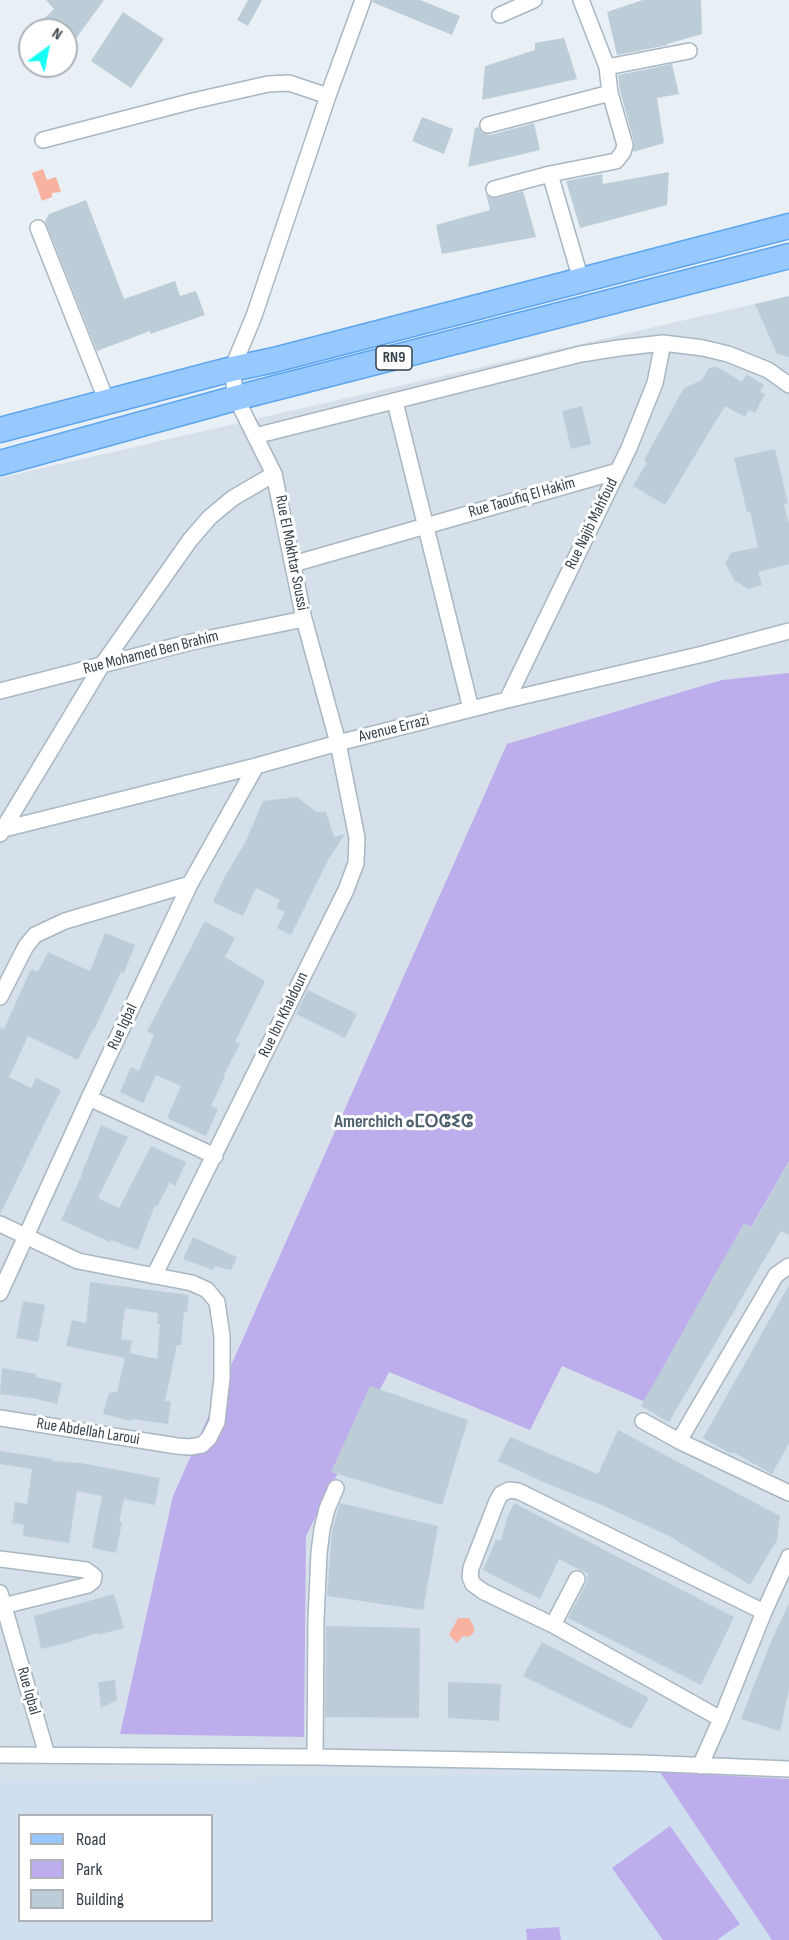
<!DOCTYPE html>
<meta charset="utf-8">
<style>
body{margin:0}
#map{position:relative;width:789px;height:1940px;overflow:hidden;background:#e8eff5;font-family:"Sofia Sans Condensed",sans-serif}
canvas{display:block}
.legend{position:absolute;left:18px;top:1814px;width:195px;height:108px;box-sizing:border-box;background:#fff;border:2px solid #afb3b7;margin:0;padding:8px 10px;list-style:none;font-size:18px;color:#36414a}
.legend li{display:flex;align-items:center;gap:12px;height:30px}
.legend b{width:30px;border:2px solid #afb3b7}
.north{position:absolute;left:18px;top:18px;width:60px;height:60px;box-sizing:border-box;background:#fff;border:2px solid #afb3b7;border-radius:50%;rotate:33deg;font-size:16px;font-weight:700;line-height:24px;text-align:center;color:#36414a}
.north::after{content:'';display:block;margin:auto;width:21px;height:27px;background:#15fff5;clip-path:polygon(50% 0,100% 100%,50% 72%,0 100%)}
</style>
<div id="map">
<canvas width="789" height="1940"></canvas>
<ul class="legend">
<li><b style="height:8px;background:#97c9ff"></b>Road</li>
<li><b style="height:16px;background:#beaded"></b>Park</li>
<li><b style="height:16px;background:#bccdd8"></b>Building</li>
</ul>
<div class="north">N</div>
</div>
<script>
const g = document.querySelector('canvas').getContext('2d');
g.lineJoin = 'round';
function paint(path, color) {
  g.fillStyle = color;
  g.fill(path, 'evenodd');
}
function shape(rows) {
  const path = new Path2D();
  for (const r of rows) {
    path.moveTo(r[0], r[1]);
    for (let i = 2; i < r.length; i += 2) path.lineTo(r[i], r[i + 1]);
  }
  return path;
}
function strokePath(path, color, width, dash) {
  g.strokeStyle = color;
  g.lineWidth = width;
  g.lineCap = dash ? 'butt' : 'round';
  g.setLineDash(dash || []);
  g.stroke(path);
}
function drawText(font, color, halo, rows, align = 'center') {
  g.font = font + ' "Sofia Sans Condensed","Noto Sans Tifinagh",sans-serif';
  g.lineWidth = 6;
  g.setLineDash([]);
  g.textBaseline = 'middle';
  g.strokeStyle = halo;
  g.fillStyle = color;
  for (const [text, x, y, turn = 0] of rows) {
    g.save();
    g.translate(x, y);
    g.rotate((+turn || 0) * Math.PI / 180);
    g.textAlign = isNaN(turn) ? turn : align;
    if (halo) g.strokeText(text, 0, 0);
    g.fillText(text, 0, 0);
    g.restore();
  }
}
const residential = shape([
 [789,296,789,1940,0,1940,0,478],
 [20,1816,212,1816,212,1920,20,1920]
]);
const education = shape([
 [660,1772,772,1940,0,1940,0,1782],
 [20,1816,212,1816,212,1920,20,1920]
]);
const green = shape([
 [789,673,789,1161,650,1404,562,1366,530,1430,389,1372,306,1536,304,1737,120,1734,173,1496,507,744,722,680],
 [660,1772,789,1779,789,1940,772,1940],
 [670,1826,740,1924,717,1940,663,1940,612,1868],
 [559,1927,561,1940,527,1940,526,1929]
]);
const water = shape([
 [43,169,47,180,56,177,61,192,52,193,52,197,42,201,32,173],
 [458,1618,469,1618,474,1627,474,1632,469,1637,463,1636,457,1643,449,1635]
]);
const building = shape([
 [46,0,104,0,66,52,66,30,32,30,54,9],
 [248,0,262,0,248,26,237,20],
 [373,0,420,0,460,16,452,35,372,2],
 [643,0,701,0,702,34,667,44,668,45,617,55,607,12],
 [123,12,164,39,131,88,91,61],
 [564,38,577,79,482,100,485,66,535,50,535,43],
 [672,64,679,94,657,98,664,143,633,152,634,142,620,91,618,75],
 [422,117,453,129,444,154,412,141],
 [534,123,540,150,468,167,475,128,479,127,482,132,490,135],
 [669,172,667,205,580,228,566,181,602,174,603,184],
 [523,191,536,237,442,254,436,225,490,210,486,194,491,198,496,198],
 [86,200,124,299,175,281,180,296,196,291,205,315,150,334,150,331,97,351,45,221,49,214],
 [789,296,789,357,777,354,755,304],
 [717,367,742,382,746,374,764,385,760,392,765,394,755,413,749,410,745,417,725,406,665,505,633,486,647,462,644,460,684,388,702,380,709,368],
 [582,406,591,444,571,449,562,411],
 [775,449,788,503,784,504,789,524,789,564,758,572,762,585,748,589,734,580,725,563,731,553,758,547,750,511,747,512,734,458],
 [297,797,316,812,326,812,334,837,345,834,328,860,291,935,277,928,285,912,276,908,280,900,256,888,243,916,213,902,225,876,245,843,263,801],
 [205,921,235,938,225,957,265,981,235,1042,240,1044,224,1075,225,1076,211,1106,218,1109,206,1136,167,1118,181,1086,156,1075,143,1103,120,1092,131,1067,139,1071,154,1035,147,1031],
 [105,933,135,945,124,973,121,972,94,1030,93,1029,78,1060,28,1036,9,1077,31,1088,36,1078,61,1090,0,1214,0,1027,4,1029,31,969,38,972,48,952,90,971],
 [308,990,357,1014,345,1038,296,1014],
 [101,1125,128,1137,98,1198,119,1208,151,1146,186,1162,175,1186,170,1182,157,1207,155,1205,138,1250,111,1240,110,1242,61,1220,82,1175,81,1175],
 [789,1161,789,1235,781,1231,669,1422,641,1406,744,1223,752,1227],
 [193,1237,237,1257,231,1270,215,1266,213,1270,183,1259],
 [90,1282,189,1295,187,1312,184,1312,181,1345,177,1345,165,1401,171,1401,168,1424,131,1419,131,1421,103,1414,109,1393,117,1392,125,1358,66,1346,72,1320,86,1323],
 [125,1308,158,1313,157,1324,160,1324,157,1359,130,1353,132,1341,121,1339],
 [789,1285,789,1443,772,1474,733,1452,731,1454,703,1438],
 [23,1301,45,1305,38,1342,16,1338],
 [2,1368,36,1374,36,1377,62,1383,57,1404,32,1398,0,1394],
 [370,1386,468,1420,442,1505,331,1472],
 [618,1430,780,1516,777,1540,750,1585,669,1536,604,1506,548,1484,498,1461,510,1437,598,1474],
 [0,1451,53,1459,52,1461,81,1463,160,1478,155,1505,124,1499,119,1522,122,1522,116,1553,92,1548,102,1496,77,1491,69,1543,23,1536,24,1525,12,1523,15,1502,27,1504,32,1469,0,1464],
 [340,1503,438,1526,423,1610,327,1596,332,1531],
 [514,1503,734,1617,701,1685,568,1618,586,1584,588,1574,559,1559,540,1599,483,1570,496,1540,501,1541,507,1518],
 [114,1594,124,1628,97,1635,97,1633,66,1643,41,1649,34,1616],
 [789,1603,789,1689,780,1731,741,1719,770,1644],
 [326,1626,420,1628,419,1718,325,1717],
 [542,1642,649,1698,631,1729,523,1676],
 [115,1680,117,1700,101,1708,98,1682],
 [448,1682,501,1684,499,1721,448,1718]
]);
const street = shape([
 [500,15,534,0],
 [607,67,689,51],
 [488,125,610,93],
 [43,140,193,101,268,84,289,83,328,96],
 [550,174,581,280],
 [494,189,550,174,616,161,623,152,625,145,610,93,607,67,581,0],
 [38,228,107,402],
 [395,402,471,709],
 [255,436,581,354,619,348,663,343,703,348,728,354,768,370,789,385],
 [293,564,618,471],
 [0,691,191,642,304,619],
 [507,700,629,448,655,383,663,343],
 [0,830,256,766,338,743,507,700,703,654,789,631],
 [0,834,102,665,190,540,210,517,233,498,274,474],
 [0,997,26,946,35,935,65,921,190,884],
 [89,1098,215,1156],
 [0,1224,78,1261,192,1283,207,1290,217,1302,222,1336,222,1378,217,1422,209,1438,202,1445,190,1447,177,1446,0,1418],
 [154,1276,346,890,356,863,357,838,338,743,304,619,274,474,236,398,232,369,254,316,328,96,363,0],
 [0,1293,89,1098,190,884,256,766],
 [643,1421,679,1441,789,1493],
 [679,1441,776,1275,789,1266],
 [0,1559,86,1570,94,1576,93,1581,88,1585,3,1606],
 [0,1593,47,1755],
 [553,1625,577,1579],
 [721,1719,553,1625,484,1592,473,1584,470,1577,471,1568,497,1501,501,1494,509,1490,518,1491,764,1612],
 [0,1755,315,1757,641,1763,789,1769],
 [315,1757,316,1620,319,1553,322,1529,327,1509,336,1488],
 [700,1766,721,1719,764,1612,789,1557]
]);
const primary = shape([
 [0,430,232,369,274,360,789,226],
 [0,463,236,398,789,256]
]);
const shields = [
 [394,358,36]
];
const shieldNames = [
 ["RN9",394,358]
];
const streetNames = [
 ["Rue Taoufiq El Hakim",522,498,-16],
 ["Rue Najib Mahfoud",592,524,-64],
 ["Rue El Mokhtar Soussi",291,553,79],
 ["Rue Mohamed Ben Brahim",151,653,-14],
 ["Avenue Errazi",394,729,-14],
 ["Rue Ibn Khaldoun",284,1015,-64],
 ["Rue Iqbal",123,1027,-65],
 ["Rue Abdellah Laroui",88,1432,9],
 ["Rue Iqbal",28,1691,74]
];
const neighbourhoodNames = [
 ["Amerchich ⴰⵎⵔⵛⵉⵛ",404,1122]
];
paint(residential, '#d5e0ea');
paint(education, '#d0dff0');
paint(green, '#beaded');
paint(water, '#f8b29f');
paint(building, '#bccdd8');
strokePath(street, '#a9b7c2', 18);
strokePath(primary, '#5ca5f0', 27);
strokePath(street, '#fff', 15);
strokePath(primary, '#97c9ff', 24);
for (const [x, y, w] of shields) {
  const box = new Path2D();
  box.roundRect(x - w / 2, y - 12, w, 24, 4.5);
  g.fillStyle = '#fff';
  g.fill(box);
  strokePath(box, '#36414a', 1.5);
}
drawText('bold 15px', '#36414a', null, shieldNames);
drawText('16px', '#36414a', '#fff', streetNames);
drawText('bold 18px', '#4c606e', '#fff', neighbourhoodNames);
</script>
